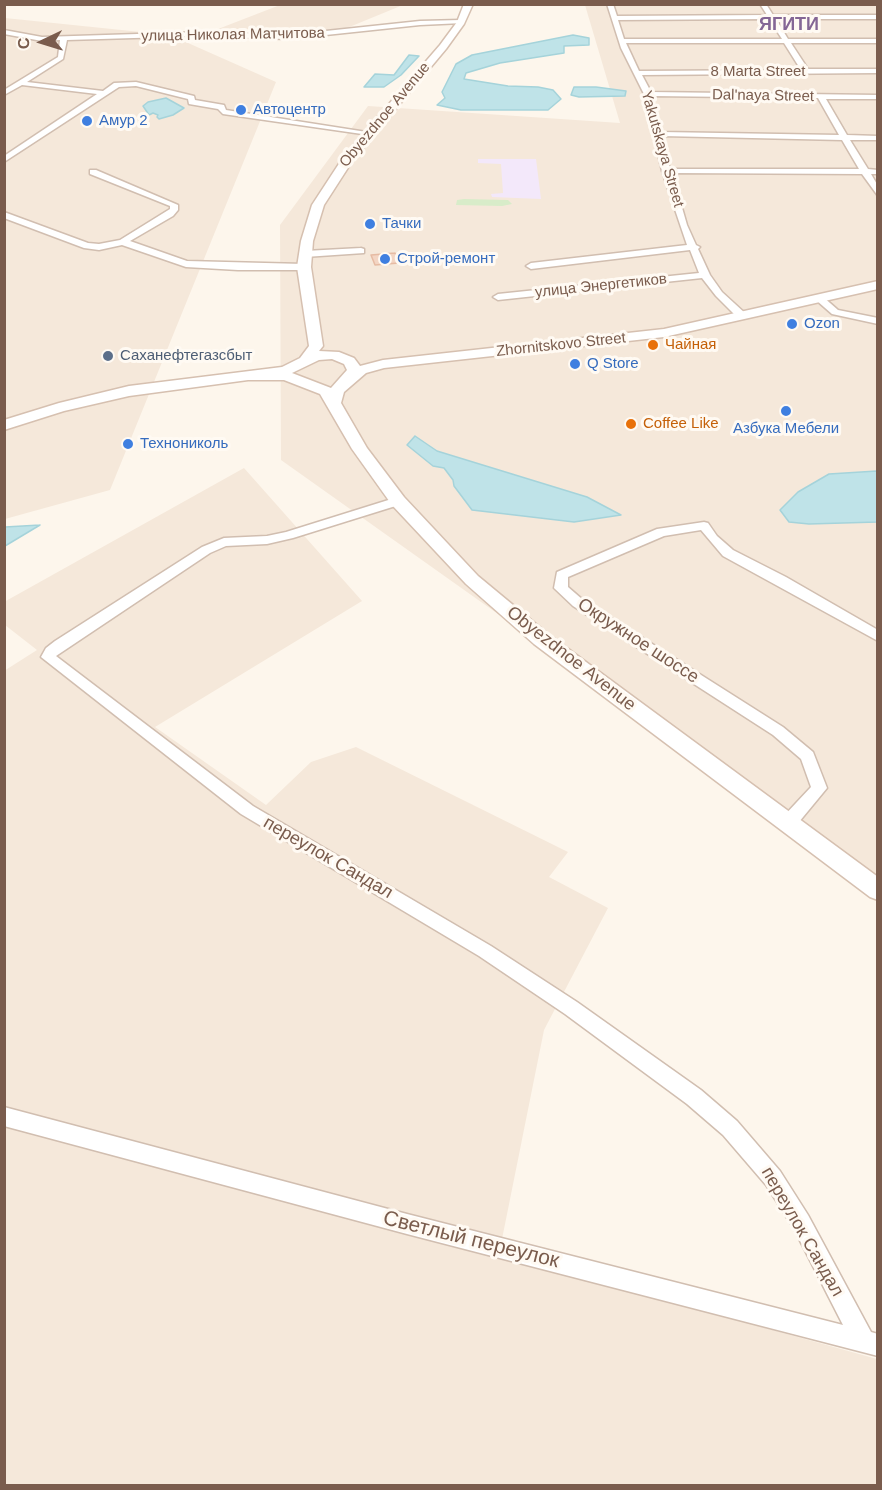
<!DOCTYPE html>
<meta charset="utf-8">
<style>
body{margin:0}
#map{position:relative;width:882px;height:1490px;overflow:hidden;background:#fdf6ec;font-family:Helvetica,sans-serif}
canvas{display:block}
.frame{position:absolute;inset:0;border:6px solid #7a5c4d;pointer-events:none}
.north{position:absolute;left:12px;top:12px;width:60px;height:60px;-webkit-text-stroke:4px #fffaf3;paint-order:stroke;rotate:266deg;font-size:16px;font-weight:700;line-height:24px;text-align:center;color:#7a5c4d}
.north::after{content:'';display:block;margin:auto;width:21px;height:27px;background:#7a5c4d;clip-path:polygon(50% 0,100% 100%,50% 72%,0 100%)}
</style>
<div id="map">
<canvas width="882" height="1490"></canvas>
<div class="frame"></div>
<div class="north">С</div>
</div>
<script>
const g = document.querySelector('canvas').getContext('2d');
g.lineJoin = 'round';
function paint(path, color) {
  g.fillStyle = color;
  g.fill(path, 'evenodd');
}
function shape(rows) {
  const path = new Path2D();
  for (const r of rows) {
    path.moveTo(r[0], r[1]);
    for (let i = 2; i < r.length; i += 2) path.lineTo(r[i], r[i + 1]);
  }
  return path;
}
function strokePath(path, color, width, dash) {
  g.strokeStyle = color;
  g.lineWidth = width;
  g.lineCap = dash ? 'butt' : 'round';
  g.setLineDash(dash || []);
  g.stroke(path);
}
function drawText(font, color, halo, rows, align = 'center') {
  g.font = font + ' Helvetica,sans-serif';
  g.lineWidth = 6;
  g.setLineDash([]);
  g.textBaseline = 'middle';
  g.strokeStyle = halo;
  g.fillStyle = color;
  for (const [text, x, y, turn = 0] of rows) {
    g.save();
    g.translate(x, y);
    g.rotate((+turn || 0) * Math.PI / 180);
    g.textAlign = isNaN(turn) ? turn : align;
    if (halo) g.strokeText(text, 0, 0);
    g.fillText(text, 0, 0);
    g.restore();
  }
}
const residential = shape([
 [280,5,403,5,342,30,218,29],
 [585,5,877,5,877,883,281,460,280,225,368,106,620,123],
 [5,18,170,35,276,82,110,490,5,519],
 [244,468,362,601,155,727,266,805,311,762,356,747,568,852,549,877,608,908,544,1030,499,1254,877,1359,877,1485,5,1485,4,671,37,650,5,625,4,602]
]);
const education = shape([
 [478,159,536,159,541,199,492,197,491,194,503,193,501,164,478,163]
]);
const green = shape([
 [464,199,508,200,512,204,502,206,456,205,457,200]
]);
const water = shape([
 [573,35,589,38,589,45,564,46,564,53,500,63,466,73,464,79,508,86,538,87,553,90,561,99,548,110,461,110,437,105,445,98,442,92,456,64,472,55,573,35],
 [409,55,419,56,401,75,384,87,364,87,375,74,394,75,409,55],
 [574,87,596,87,626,91,625,96,579,97,571,95,574,87],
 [166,98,184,108,173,115,159,119,157,117,158,115,153,113,149,115,143,106,148,102,166,98],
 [415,436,437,451,587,497,621,515,574,522,472,510,454,486,453,480,444,468,433,466,407,445,415,436],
 [877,471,877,522,809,524,789,522,780,510,798,492,829,474,877,471],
 [40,525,5,546,5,527,40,525]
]);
const building = shape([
 [395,253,399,263,375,265,371,255,395,253]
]);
const street = shape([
 [607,4,613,4,617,16,767,15,760,4,766,4,773,15,878,15,878,19,776,19,788,39,878,39,878,43,791,43,808,69,878,69,878,73,642,75,651,92,878,95,878,99,826,99,847,135,878,136,878,140,850,140,868,169,878,170,878,174,871,174,878,186,878,196,862,174,672,173,687,225,696,245,700,247,698,249,710,275,722,292,746,314,746,318,738,318,716,296,702,278,498,300,493,297,498,294,699,273,690,250,531,269,526,266,531,263,687,245,662,171,644,94,621,48,607,4],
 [769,19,782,39,624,39,618,20,769,19],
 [626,43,784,43,801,70,639,71,626,43],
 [652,96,818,98,839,135,661,132,652,96],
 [662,136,842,140,859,169,670,169,662,136],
 [461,20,463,23,420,25,288,39,201,36,67,40,63,59,27,82,103,91,114,83,136,82,194,96,195,100,224,105,226,110,373,133,369,135,223,114,218,109,189,104,188,99,136,86,119,87,4,162,4,156,97,94,22,85,4,95,4,90,58,57,60,40,42,41,4,34,4,30,42,37,201,32,288,35,420,21,461,20],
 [90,170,96,170,178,205,178,210,173,216,130,241,187,261,304,264,309,267,304,270,238,270,186,267,122,245,99,250,84,248,4,218,4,212,88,243,99,244,120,240,170,209,170,206,90,174,90,170],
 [361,248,364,249,364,253,305,257,300,254,305,251,361,248],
 [816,296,822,296,838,310,878,318,878,324,832,314,816,300,816,296],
 [398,497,402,498,402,504,293,538,267,544,226,546,210,553,56,656,253,806,491,946,577,1002,701,1090,737,1121,780,1171,808,1215,871,1332,878,1334,878,1356,407,1234,4,1126,4,1107,407,1214,843,1325,794,1229,766,1185,723,1135,687,1104,565,1014,479,956,241,814,41,657,46,648,55,641,202,547,224,538,267,536,286,532,398,497],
 [704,522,708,523,717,536,733,550,786,577,878,630,878,641,723,556,701,530,664,536,568,577,568,587,583,600,783,727,813,752,827,788,794,828,788,829,782,828,780,823,782,818,811,787,801,759,773,735,573,606,554,588,557,572,657,529,704,522]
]);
const secondary = shape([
 [464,4,473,4,464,24,446,49,353,160,324,205,313,241,311,267,323,346,319,351,339,352,354,358,360,366,383,360,664,329,878,281,878,289,664,337,384,368,366,373,344,392,341,403,367,448,404,497,478,576,548,634,878,877,878,900,870,897,534,644,466,584,392,505,352,449,320,394,284,380,248,380,129,396,64,411,4,430,4,420,59,403,129,386,282,367,300,358,309,346,297,267,301,241,312,205,344,156,440,45,457,22,464,4],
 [332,359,344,364,347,370,331,388,292,373,319,360,332,359]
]);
const markers = [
 [241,110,6,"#3f7fe0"],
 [87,121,6,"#3f7fe0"],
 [370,224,6,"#3f7fe0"],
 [385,259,6,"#3f7fe0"],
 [792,324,6,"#3f7fe0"],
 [653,345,6,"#e8710a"],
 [108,356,6,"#5c6f8a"],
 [575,364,6,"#3f7fe0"],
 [786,411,6,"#3f7fe0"],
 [631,424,6,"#e8710a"],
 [128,444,6,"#3f7fe0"]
];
const farStreetnames = [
 ["улица Николая Матчитова",233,35,-1],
 ["8 Marta Street",758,72],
 ["Dal'naya Street",763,96,1],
 ["Obyezdnoe Avenue",385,115,-50],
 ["Yakutskaya Street",662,149,74],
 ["улица Энергетиков",601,286,-6],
 ["Zhornitskovo Street",561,345,-6]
];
const farShopnames = [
 ["Автоцентр",253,110],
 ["Амур 2",99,121],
 ["Тачки",382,224],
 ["Строй-ремонт",397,259],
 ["Ozon",804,324],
 ["Q Store",587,364],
 ["Азбука Мебели",786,429,"center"],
 ["Технониколь",140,444]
];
const farFoodnames = [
 ["Чайная",665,345],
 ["Coffee Like",643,424]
];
const farServicenames = [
 ["Саханефтегазсбыт",120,356]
];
const farQuarternames = [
 ["ЯГИТИ",789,25]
];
const streetNames = [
 ["Окружное шоссе",638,641,33],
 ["Obyezdnoe Avenue",571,659,38],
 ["переулок Сандал",328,858,30],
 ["переулок Сандал",802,1232,60]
];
const nearStreetnames = [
 ["Светлый переулок",471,1240,14]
];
paint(residential, '#f5e8da');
paint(education, '#f3e8fa');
paint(green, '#d8ecc9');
paint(water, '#bfe3e8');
strokePath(water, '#a5d3da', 1.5);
paint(building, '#f3d5c3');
strokePath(building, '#e6bba3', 1.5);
strokePath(street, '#d1beb0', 3);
strokePath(secondary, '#d6c0b0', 3);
paint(street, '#fff');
paint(secondary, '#fff');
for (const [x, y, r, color] of markers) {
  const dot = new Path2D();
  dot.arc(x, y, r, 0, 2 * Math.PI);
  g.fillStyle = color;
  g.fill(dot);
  strokePath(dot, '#fffaf3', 2);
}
drawText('15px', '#7a5c4d', '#fffaf3', farStreetnames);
drawText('15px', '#366cbe', '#fffaf3', farShopnames, 'left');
drawText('15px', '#c56008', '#fffaf3', farFoodnames, 'left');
drawText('15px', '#4e5e75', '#fffaf3', farServicenames, 'left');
drawText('bold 18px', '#846695', '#fffaf3', farQuarternames);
drawText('18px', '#7a5c4d', '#fffaf3', streetNames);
drawText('21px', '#7a5c4d', '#fffaf3', nearStreetnames);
</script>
